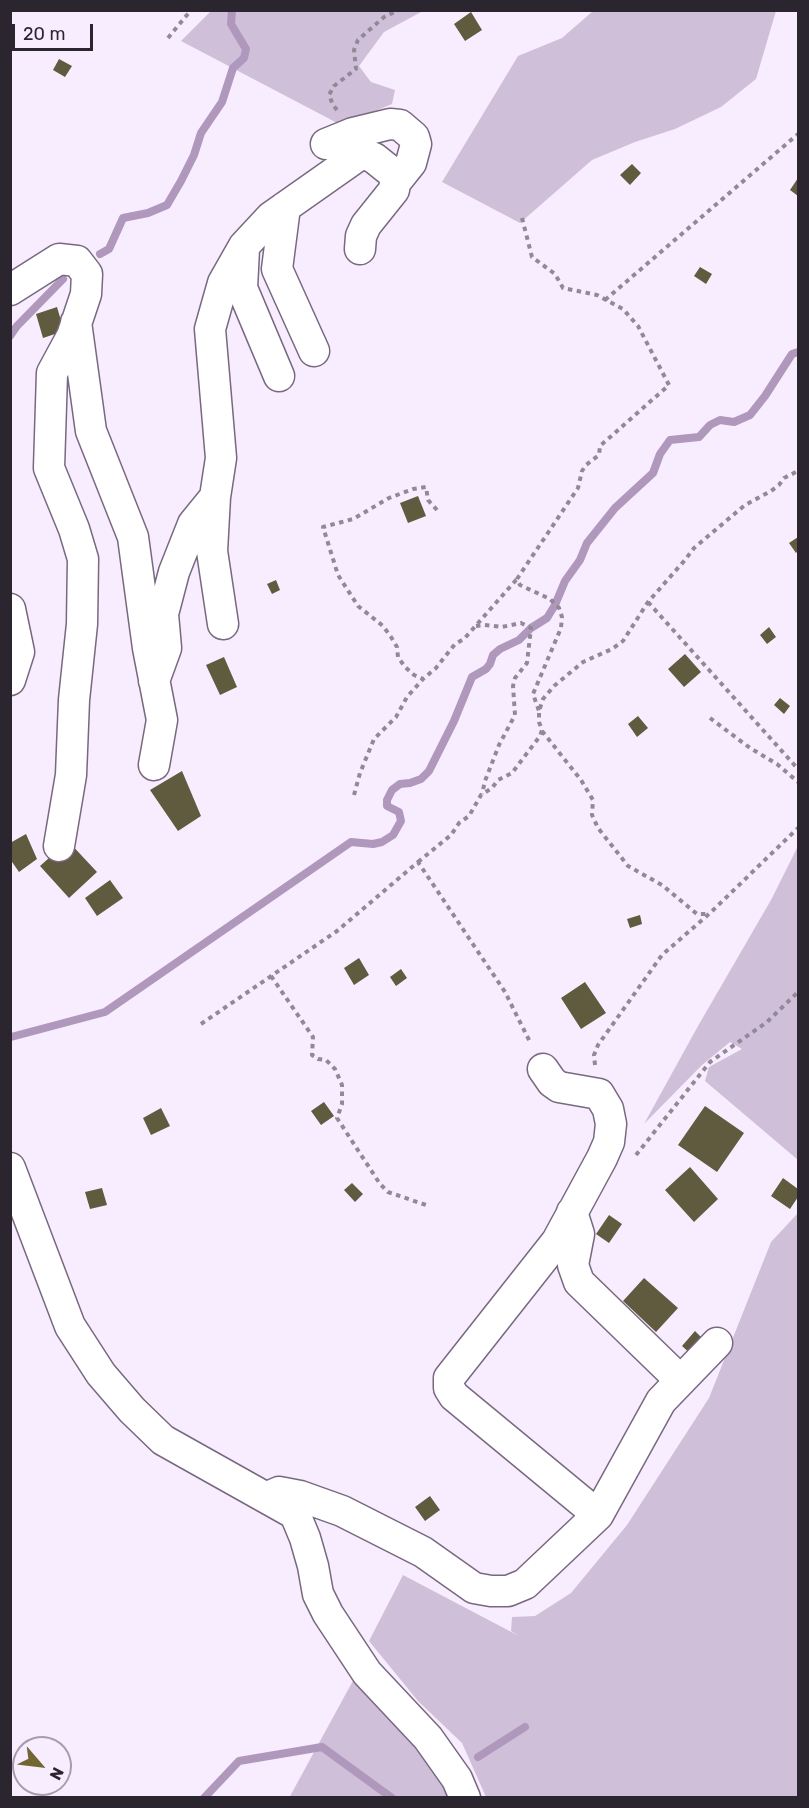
<!DOCTYPE html>
<style>
body{margin:0}
#map{position:relative;width:809px;height:1808px;overflow:hidden;background:#f8edfe;font-family:Rubik,sans-serif}
canvas{display:block}
.frame{position:absolute;inset:0;border:12px solid #2b252f;pointer-events:none}
.north{position:absolute;left:12px;top:1736px;width:60px;height:60px;box-sizing:border-box;background:#f8edfe;border:2px solid #a69dab;border-radius:50%;rotate:118deg;font-size:16px;font-weight:700;line-height:24px;text-align:center;color:#2b252f}
.north::after{content:'';display:block;margin:auto;width:21px;height:27px;background:#726633;clip-path:polygon(50% 0,100% 100%,50% 72%,0 100%)}
.scale{position:absolute;left:12px;top:24px;width:81px;height:27px;box-sizing:border-box;border:3px solid #2b252f;border-top:0;padding-left:8px;font-size:18px;line-height:21px;white-space:nowrap;color:#2b252f;-webkit-text-stroke:4px #f8edfe;paint-order:stroke}
</style>
<div id="map">
<canvas width="809" height="1808"></canvas>
<div class="frame"></div>
<div class="north">N</div>
<div class="scale">20 m</div>
</div>
<script>
const g = document.querySelector('canvas').getContext('2d');
g.lineJoin = 'round';
function paint(path, color) {
  g.fillStyle = color;
  g.fill(path, 'evenodd');
}
function shape(rows) {
  const path = new Path2D();
  for (const r of rows) {
    path.moveTo(r[0], r[1]);
    for (let i = 2; i < r.length; i += 2) path.lineTo(r[i], r[i + 1]);
  }
  return path;
}
function strokePath(path, color, width, dash) {
  g.strokeStyle = color;
  g.lineWidth = width;
  g.lineCap = dash ? 'butt' : 'round';
  g.setLineDash(dash || []);
  g.stroke(path);
}
const green = shape([
 [211,11,423,11,384,32,359,66,371,82,395,90,392,104,341,125,181,41],
 [593,11,776,11,756,79,721,107,675,129,635,142,592,160,520,223,442,182,518,56,562,38],
 [798,846,798,1160,705,1081,709,1067,742,1049,730,1042,702,1065,644,1124,698,1026,771,900],
 [798,1213,798,1797,486,1797,462,1743,418,1701,369,1641,403,1575,519,1636,511,1631,512,1617,535,1616,571,1593,627,1525,709,1398,771,1242],
 [355,1677,417,1744,451,1798,289,1798]
]);
const stream = shape([
 [100,254,109,249,123,218,148,213,167,205,181,181,194,155,201,133,222,102,233,68,244,58,246,49,231,24,232,10],
 [10,336,17,326,63,279],
 [11,1037,105,1012,351,842,373,844,382,842,393,835,401,821,399,812,387,806,387,800,392,790,400,784,410,783,421,779,429,771,454,721,472,677,486,669,490,664,493,655,500,649,519,640,531,628,547,618,555,605,565,581,580,560,587,543,615,508,653,473,660,454,670,440,699,437,710,425,720,420,734,422,750,415,765,396,792,354,798,352],
 [478,1757,525,1727],
 [204,1798,239,1761,322,1747,392,1798]
]);
const building = shape([
 [471,12,482,30,465,41,454,24],
 [59,59,72,66,65,77,53,70],
 [632,164,641,173,630,185,620,175],
 [798,178,798,196,790,190],
 [700,267,712,274,706,284,694,276],
 [57,307,64,331,43,338,36,314],
 [418,496,426,516,408,523,400,503],
 [798,537,798,551,796,553,789,543],
 [276,580,280,590,272,594,267,584],
 [769,627,776,637,767,644,760,635],
 [685,654,701,672,684,687,668,669],
 [224,657,237,687,220,695,206,665],
 [780,698,790,706,784,714,774,705],
 [638,716,648,728,637,737,628,724],
 [182,771,201,816,178,831,150,790],
 [26,834,37,859,19,872,10,859,10,843],
 [68,841,97,872,69,898,40,866],
 [110,880,123,898,97,916,85,898],
 [640,915,642,924,630,928,627,919],
 [359,958,369,975,354,985,344,968],
 [401,969,407,978,396,986,390,977],
 [585,982,606,1013,581,1029,561,998],
 [324,1102,334,1116,321,1125,311,1111],
 [705,1106,744,1133,717,1172,678,1145],
 [161,1108,170,1126,151,1135,143,1118],
 [690,1167,718,1199,694,1222,665,1190],
 [783,1178,798,1189,798,1197,790,1209,771,1196],
 [352,1183,363,1194,355,1202,344,1190],
 [102,1188,107,1205,90,1209,85,1192],
 [609,1215,622,1224,609,1243,596,1234],
 [644,1278,678,1308,656,1332,623,1301],
 [695,1331,705,1341,692,1355,682,1346],
 [430,1496,440,1510,425,1521,415,1507]
]);
const path = shape([
 [168,38,191,10],
 [337,110,333,105,329,95,334,86,356,69,354,50,358,40,384,17,399,10],
 [522,218,532,257,555,274,563,288,597,295,623,309,638,326,669,385,600,446,599,455,586,465,582,471,578,488,517,579,520,585,550,599,559,608,562,617,561,628,533,694,539,711],
 [605,300,798,134],
 [437,510,428,500,426,487,413,489,389,498,353,519,323,527,338,575,358,606,383,626,391,637,397,647,398,657,405,667,414,675,423,679,436,668,455,644,464,639,517,579],
 [648,602,798,769],
 [476,626,484,625,502,627,521,623,531,628,527,663,515,678,513,686,515,715,499,745,485,781,482,794],
 [710,718,750,748,777,764,798,782],
 [542,731,581,780,593,800,592,815,598,828,628,866,662,885,697,914,708,914],
 [354,795,360,773,374,739,396,717,407,697,423,679],
 [418,862,451,835,459,823,469,816,481,795,492,788,498,780,512,773,540,736,542,730,539,722,539,711,543,699,554,686,583,662,612,649,623,641,648,602,685,560,694,548,745,505,771,491,779,485,784,478,798,471],
 [271,976,313,1037,312,1055,318,1059,326,1060,335,1069,342,1085,342,1104,337,1118,380,1184,388,1192,426,1205],
 [201,1024,337,931,418,862,505,992,531,1044],
 [595,1065,594,1055,598,1045,662,955,709,914,798,828],
 [636,1155,710,1062,767,1022,798,992]
]);
const minor = shape([
 [326,144,353,133,390,124,400,125,414,137,416,144,411,163,395,183],
 [285,207,277,269,314,351],
 [244,249,242,288,279,376],
 [10,290,59,259,77,261,87,274,86,294,72,336,52,373,49,468,74,529,83,559,82,624,74,700,71,775,59,846],
 [76,322,91,431,133,537,148,648,162,720,154,765],
 [215,497,212,551,223,624],
 [10,609,19,652,10,680],
 [154,681,166,648,163,614,174,572,193,524,215,497,221,458,210,329,223,283,244,246,271,217,362,153,374,158,394,174,395,183,394,190,366,225,361,236,360,249],
 [543,1069,552,1082,559,1087,599,1094,608,1109,611,1124,609,1142,602,1158,557,1241,449,1378,449,1388,454,1396,598,1515],
 [10,1168,70,1326,101,1374,132,1410,163,1440,295,1514,305,1538,313,1566,318,1594,328,1614,367,1673,428,1738,457,1779,465,1798],
 [572,1212,579,1234,573,1265,579,1282,680,1380],
 [270,1496,279,1492,300,1496,342,1511,423,1552,474,1588,491,1591,508,1591,525,1584,598,1515,661,1401,717,1343]
]);
paint(green, '#d0bfd9');
strokePath(stream, '#af98bb', 8);
paint(building, '#605a3f');
strokePath(minor, '#786880', 33);
strokePath(path, '#928997', 4, [4.5, 4.5]);
strokePath(minor, '#fff', 30);
</script>
